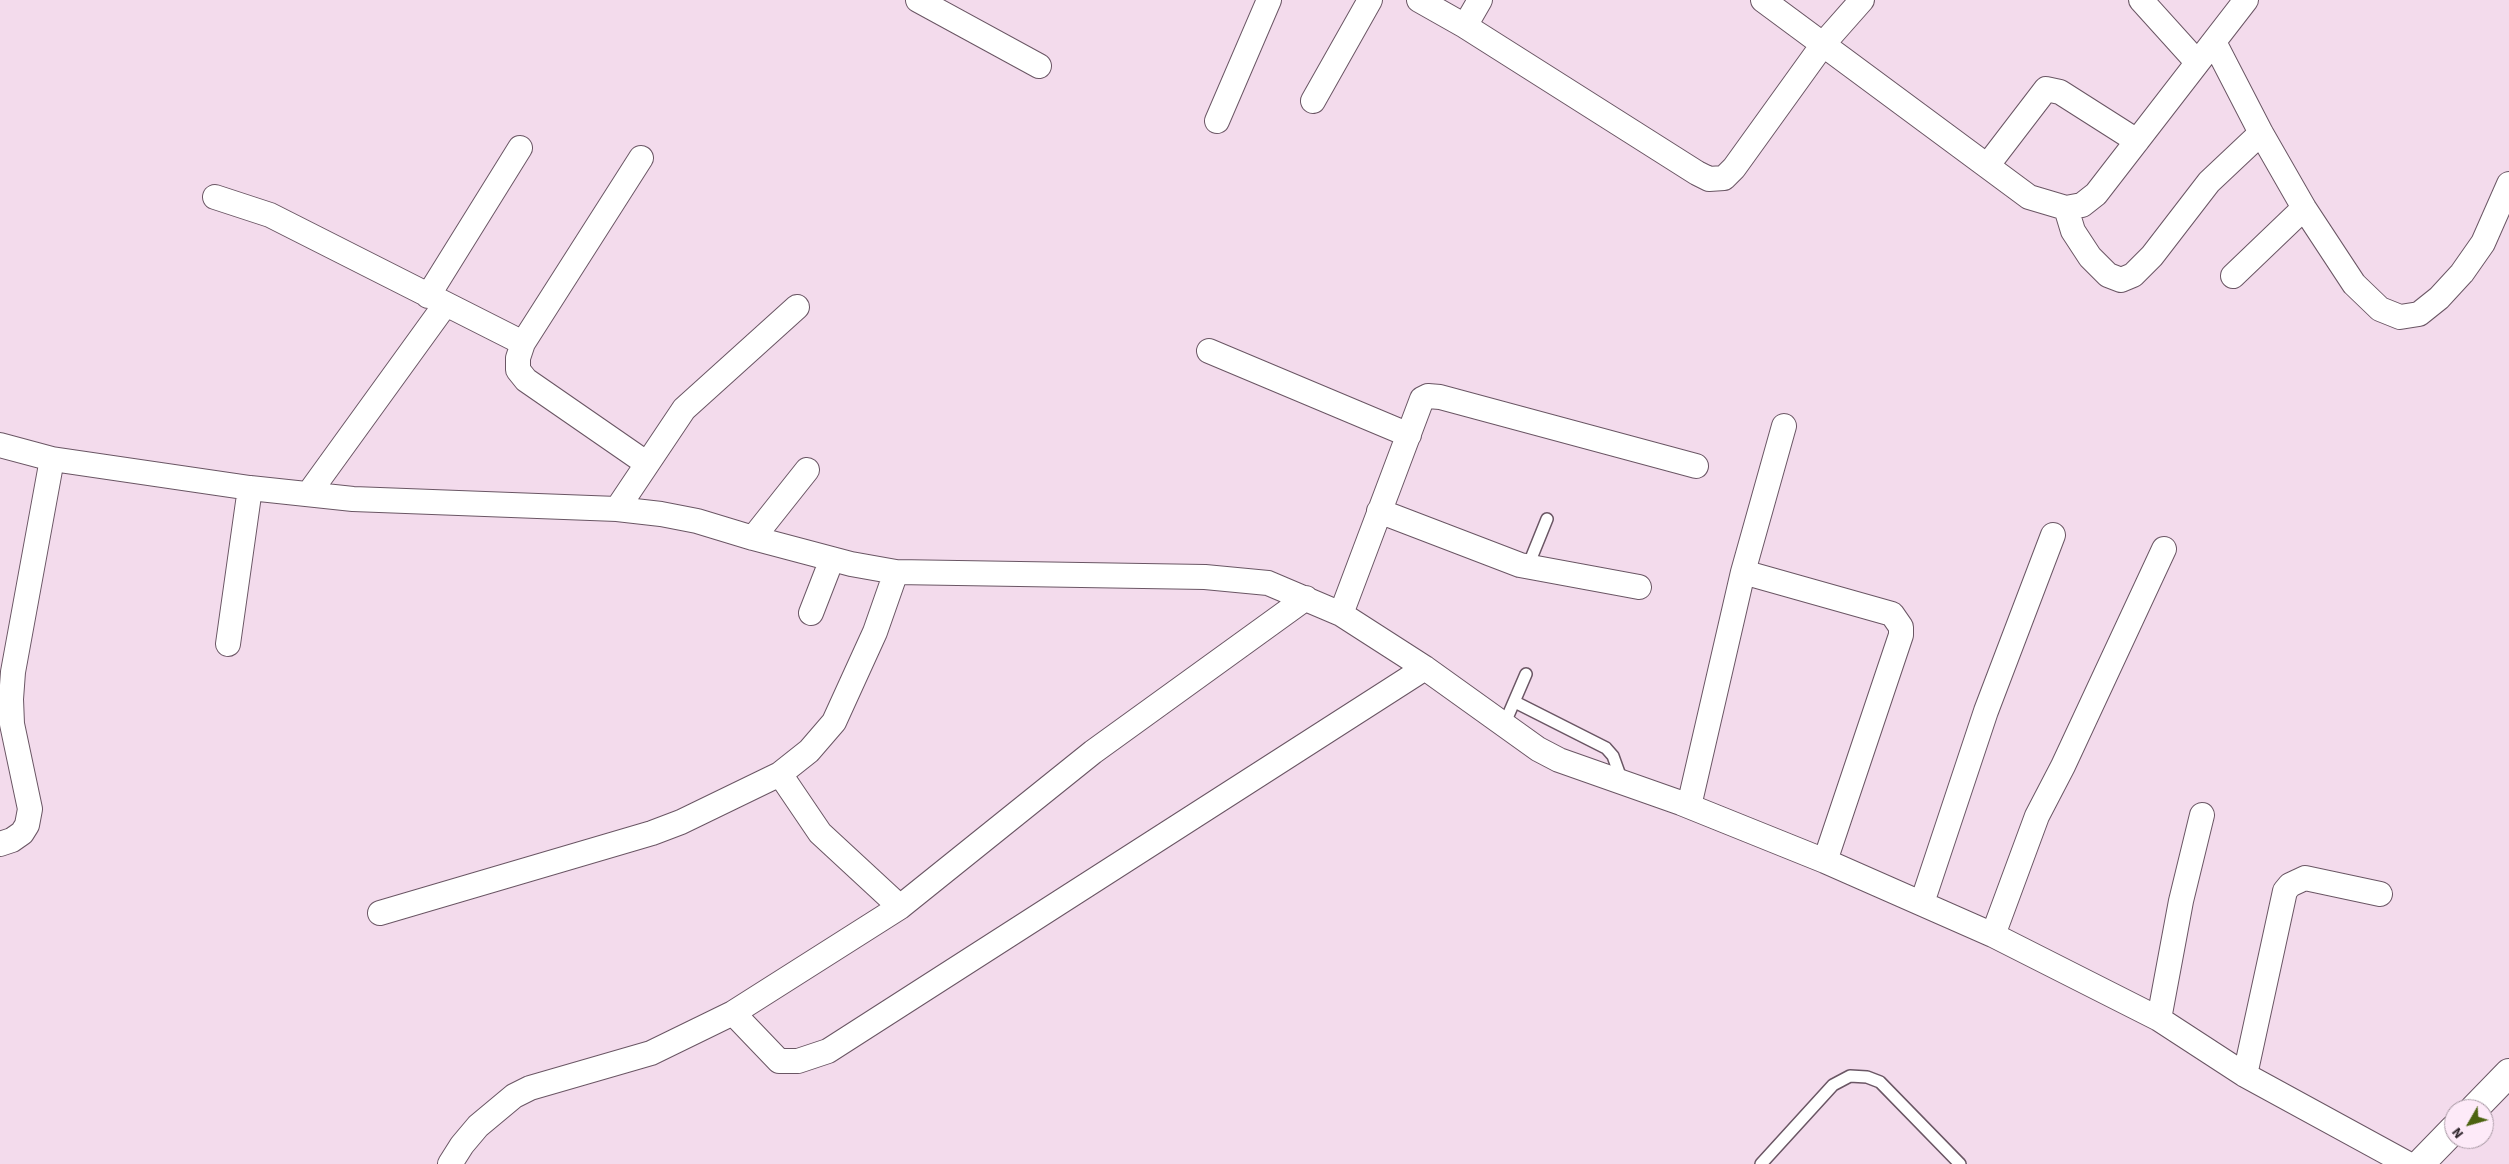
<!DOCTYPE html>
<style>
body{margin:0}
#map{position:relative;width:2509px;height:1164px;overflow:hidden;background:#f3dbec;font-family:"Source Sans 3",sans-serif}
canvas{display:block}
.north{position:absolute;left:2444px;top:1099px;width:50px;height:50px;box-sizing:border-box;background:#fdeaf8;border:1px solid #a899a4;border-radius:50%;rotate:232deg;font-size:14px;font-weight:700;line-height:20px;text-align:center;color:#292026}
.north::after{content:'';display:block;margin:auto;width:18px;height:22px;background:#4c6310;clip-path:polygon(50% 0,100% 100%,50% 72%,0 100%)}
</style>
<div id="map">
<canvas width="2509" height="1164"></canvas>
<div class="north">N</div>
</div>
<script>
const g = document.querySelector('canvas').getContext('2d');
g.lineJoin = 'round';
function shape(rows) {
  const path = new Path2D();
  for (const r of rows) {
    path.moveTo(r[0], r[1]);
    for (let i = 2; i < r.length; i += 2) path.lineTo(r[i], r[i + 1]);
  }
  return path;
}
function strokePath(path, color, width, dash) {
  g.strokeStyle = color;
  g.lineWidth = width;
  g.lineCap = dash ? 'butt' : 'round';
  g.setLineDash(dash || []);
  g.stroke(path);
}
const service = shape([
 [1528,566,1547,519],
 [1515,702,1606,748,1613,756,1622,781],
 [1504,725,1526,674],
 [1761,1164,1833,1085,1850,1076,1867,1077,1880,1082,1960,1164]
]);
const minor = shape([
 [918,0,1039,66],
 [1419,0,1465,26,1697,173,1709,179,1724,178,1734,168,1824,43,1862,0],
 [1763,0,2029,197,2066,208,2082,205,2096,194,2246,0],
 [2141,0,2197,62],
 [1465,26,1480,0],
 [2214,42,2261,133,2304,208,2354,284,2380,309,2400,317,2419,314,2439,298,2462,273,2483,243,2509,184],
 [1313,101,1370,0],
 [1217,121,1269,0],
 [641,158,523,343,518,358,518,370,526,380,646,463],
 [1987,166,2046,89,2060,92,2137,141],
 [215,197,270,215,523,343],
 [2066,208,2073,231,2090,257,2108,275,2121,280,2133,275,2152,256,2209,182,2261,133],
 [2233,276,2304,208],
 [428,296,520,148],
 [1209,351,1409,435],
 [0,445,52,459,250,488,353,499,617,509,661,514,697,521,753,538,851,564,896,572,1205,577,1268,583,1341,614,1425,668,1538,749,1559,760,1681,803,1825,861,1993,935,2159,1019,2245,1075,2408,1164],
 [309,493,445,305],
 [617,509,684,409,797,307],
 [1379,511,1520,565,1639,587],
 [753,538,807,470],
 [1743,572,1892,614,1901,627,1901,635,1825,861],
 [811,613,832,559],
 [1341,614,1422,399,1428,396,1440,397,1696,466],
 [228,644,250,488],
 [780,774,820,833,900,907],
 [1689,806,1743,572,1784,426],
 [0,844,12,840,22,833,27,825,30,809,12,724,11,699,13,672,52,459],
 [1922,903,1986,711,2053,535],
 [380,913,652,833,681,822,780,774,809,751,834,722,875,632,896,572],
 [1993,935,2037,816,2063,766,2164,549],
 [733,1013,779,1061,798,1061,828,1051,1425,668],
 [2159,1019,2181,901,2202,815],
 [2245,1075,2285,891,2290,885,2305,878,2380,894],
 [450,1164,462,1145,478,1126,514,1096,530,1088,651,1053,733,1013,900,907,1093,752,1306,598]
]);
const trunk = shape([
 [2474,1109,2509,1073],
 [2420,1164,2454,1129]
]);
strokePath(service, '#6a5664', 14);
strokePath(minor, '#6a5664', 26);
strokePath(trunk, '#6a5664', 30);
strokePath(service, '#fff', 11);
strokePath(minor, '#fff', 24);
strokePath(trunk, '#fff', 28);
</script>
